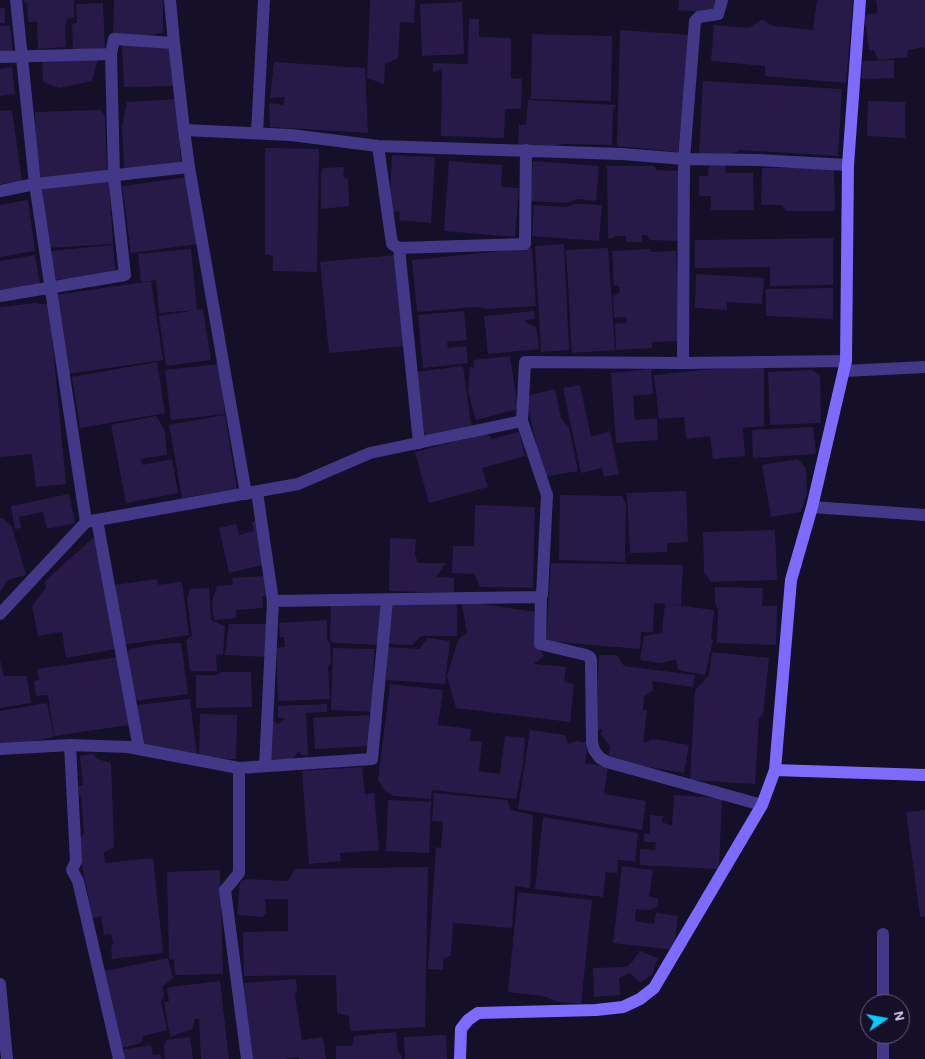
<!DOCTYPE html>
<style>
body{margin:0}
#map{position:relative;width:925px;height:1059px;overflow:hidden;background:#150f27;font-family:Karla,sans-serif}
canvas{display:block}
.north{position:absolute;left:860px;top:994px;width:50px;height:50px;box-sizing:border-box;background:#150f27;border:1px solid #655e7d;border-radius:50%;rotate:78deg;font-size:14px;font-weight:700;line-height:20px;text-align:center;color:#ddd4ff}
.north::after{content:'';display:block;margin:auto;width:18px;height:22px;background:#00ceff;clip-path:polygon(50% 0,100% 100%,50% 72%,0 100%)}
</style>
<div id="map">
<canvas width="925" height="1059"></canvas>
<div class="north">N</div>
</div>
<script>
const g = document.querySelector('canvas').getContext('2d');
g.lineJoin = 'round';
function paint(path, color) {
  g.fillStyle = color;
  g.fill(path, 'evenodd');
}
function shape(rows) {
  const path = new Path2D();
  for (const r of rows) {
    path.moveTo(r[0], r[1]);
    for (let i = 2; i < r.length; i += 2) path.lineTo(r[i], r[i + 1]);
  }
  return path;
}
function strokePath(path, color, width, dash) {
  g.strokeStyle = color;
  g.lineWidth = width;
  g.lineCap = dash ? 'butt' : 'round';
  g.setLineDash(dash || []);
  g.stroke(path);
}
const building = shape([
 [22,0,74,0,74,17,67,19,65,28,66,47,38,49,37,22,28,22,27,4],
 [114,0,163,0,163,33,136,37,113,36],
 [370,0,415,0,414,23,400,22,398,58,385,64,384,84,367,78],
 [679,0,717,0,716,13,678,10],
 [817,0,853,0,846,83,765,76,765,66,711,61,714,25,749,28,762,19,773,26,813,30],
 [876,0,925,0,925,49,924,47,908,50,907,57,878,60,874,50,869,50,864,15,878,13],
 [462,2,464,54,422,56,420,4],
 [103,3,105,48,73,50,72,24,77,23,76,4],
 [0,8,5,8,5,23,0,23],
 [469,19,479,19,479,37,511,38,511,78,522,79,521,109,505,109,504,138,441,136,442,68,433,73,433,63,468,64],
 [10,25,13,52,0,53,0,26],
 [620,30,690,35,678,152,617,146],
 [532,34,612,36,611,101,531,99],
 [125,43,169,47,175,86,124,87,122,47],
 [98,58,92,81,59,88,43,82,42,59],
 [894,60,894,78,862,79,862,61],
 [274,62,365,68,368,133,270,127,269,103,283,105,285,97,270,98],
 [12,67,15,94,0,96,0,69],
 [703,81,842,89,838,156,740,150,729,155,699,154],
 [176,99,181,164,124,168,122,126,127,102],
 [528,100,616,105,613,109,612,145,562,144,553,147,518,145,519,125,526,125],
 [868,101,905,102,905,138,867,136],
 [12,110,22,181,0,184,0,111],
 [100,110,105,115,107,175,37,177,35,112],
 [265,148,319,149,317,272,273,271,273,256,265,254],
 [392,155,435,157,431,223,399,220,400,212,389,211],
 [449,161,502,165,501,187,519,188,515,237,444,231],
 [533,161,599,166,596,201,577,199,567,203,530,201],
 [709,162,725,163,726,173,753,173,754,210,711,210,711,196,699,196,699,176,708,176],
 [607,166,654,166,656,170,681,171,679,241,650,240,647,235,642,235,642,242,626,242,626,236,614,236,614,238,608,238],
 [344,167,343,177,348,179,349,206,321,209,321,172,323,168],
 [762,168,834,168,835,211,786,211,782,205,761,205],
 [189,177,198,244,131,253,122,186],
 [109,181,113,244,46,248,42,185],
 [28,200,35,251,0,257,0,205],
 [575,204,602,205,599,241,532,236,534,205,566,207],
 [833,238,833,285,770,286,770,267,695,268,695,240],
 [564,244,569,350,541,352,535,246],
 [113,245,116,274,54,280,51,251],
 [532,248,536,306,488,309,475,307,417,312,412,260],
 [608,248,615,350,572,353,566,250],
 [191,249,197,310,159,313,156,280,141,282,138,254],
 [651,249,651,252,676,251,680,341,652,342,652,348,616,350,615,324,627,323,626,317,614,318,613,296,620,292,619,286,614,286,612,251],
 [35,255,40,284,0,292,0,261],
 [396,255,405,346,329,353,320,262],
 [696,274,764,278,762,304,727,302,727,310,695,308],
 [151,281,163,360,67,374,56,295],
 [833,288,833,319,766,316,766,289],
 [35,303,49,305,66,484,36,487,32,454,0,457,0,307],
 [203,309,211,360,166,366,159,316],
 [464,311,467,340,447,342,448,348,466,346,468,363,423,368,418,315],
 [534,311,535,319,525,320,527,323,536,327,539,349,488,354,484,316],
 [510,356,518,409,476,420,468,392,470,366,474,368,473,360],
 [157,362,165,413,80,428,72,377],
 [219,364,225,414,171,420,165,370],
 [764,364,764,426,743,428,745,456,713,459,710,436,686,439,684,417,659,419,654,375],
 [463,366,472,430,425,436,416,372],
 [651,369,653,394,633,396,635,420,657,418,658,440,616,443,611,373],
 [812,370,820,375,821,423,770,425,768,372],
 [580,385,591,437,610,431,619,474,604,477,602,468,581,473,563,388],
 [555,389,561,418,569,428,578,471,543,477,526,396],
 [225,415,237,489,182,498,169,425],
 [156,416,165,430,167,455,140,459,143,465,172,459,178,493,126,503,111,425],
 [813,427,816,454,753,458,752,430],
 [519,432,525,456,482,468,488,487,429,503,415,452,487,433,492,439],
 [798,459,806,469,807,493,801,512,771,517,762,465],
 [686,491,688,542,667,543,667,552,630,553,627,493],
 [69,494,75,523,47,529,43,512,19,517,21,528,15,529,11,506],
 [621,494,626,504,625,562,559,560,560,495,621,496],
 [475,505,535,507,533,588,480,587,474,574,452,573,453,546,474,546],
 [0,518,3,518,12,527,26,575,8,580,0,592],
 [256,521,267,564,229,573,219,528,236,524,239,535,254,531,252,522],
 [775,530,777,580,711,582,704,572,703,532],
 [93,538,98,544,116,649,66,658,62,632,38,636,32,606,46,588,45,581],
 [390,538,416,539,415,554,418,563,446,563,436,577,454,578,454,593,389,591],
 [551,563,683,565,681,605,668,604,714,610,711,638,713,640,705,675,678,670,676,659,661,663,640,660,644,636,662,633,665,604,654,603,653,632,641,632,640,649,546,641],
 [267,576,268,596,262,596,263,608,236,610,236,618,214,620,212,602,217,586,233,585,232,578],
 [157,579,158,585,182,582,189,635,123,645,114,585],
 [715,587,763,588,762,606,777,606,776,645,717,643,718,610,715,603],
 [209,588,211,620,225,626,223,654,216,655,217,671,190,671,186,640,192,636,187,599,190,589],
 [461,601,536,612,535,642,544,656,534,664,566,667,564,682,574,684,570,722,456,708,447,676,458,641,467,632],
 [457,602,457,636,421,636,412,645,387,644,390,603],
 [331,603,383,604,382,645,333,643,330,638],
 [327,620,327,641,330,642,331,664,328,666,330,699,278,701,276,648,285,647,284,637,280,637,279,623],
 [229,624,269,624,267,657,225,655],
 [428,638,450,641,445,682,446,684,386,680,388,647,419,649],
 [181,643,188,694,133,701,126,657,130,649,158,644],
 [333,648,374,649,372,712,331,710],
 [712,652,769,658,763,715,759,718,755,784,690,780,695,690,709,675],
 [599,655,617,655,624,666,695,675,693,687,652,681,653,690,644,696,643,710,647,710,643,743,653,739,689,745,684,773,608,760,610,746,601,735,602,729,596,729],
 [118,657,129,725,54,736,48,695,36,696,34,681,39,680,37,669],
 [0,660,4,676,27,676,31,703,0,708],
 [221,672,251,672,252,707,196,708,196,675,215,675],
 [390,684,443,690,438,725,471,729,470,741,482,742,479,771,500,774,505,736,525,738,523,764,516,799,432,790,431,799,393,796,385,791,378,780],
 [190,699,197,757,142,747,137,705],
 [47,703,54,737,16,745,0,745,0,711],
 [327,704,327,712,306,713,308,755,302,755,298,752,293,759,271,759,270,718,278,724,286,718,278,718,278,706],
 [200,714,237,715,236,759,199,758],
 [369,715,370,746,315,749,313,718],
 [530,730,565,735,568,744,577,741,588,743,585,763,608,767,604,794,646,801,642,830,518,809],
 [94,754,97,759,111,763,114,847,104,852,105,863,153,858,163,953,112,959,111,948,113,942,111,934,104,935,101,916,93,918,77,842,84,833,81,795,79,794,78,786,83,785,80,756],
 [362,767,365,794,374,793,379,850,340,853,341,861,309,864,302,771],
 [434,793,507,800,511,810,533,815,530,888,515,886,512,928,453,923,451,955,443,959,443,970,428,969,436,847,441,848,443,822,432,821],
 [674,795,722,798,719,869,640,865,640,849,655,850,656,842,644,842,644,834,650,834,650,815,663,816,662,822,672,826],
 [388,800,431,802,429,853,386,851],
 [925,810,925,917,920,917,906,812],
 [543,817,638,833,635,861,618,860,617,873,606,872,603,897,535,889],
 [622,866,653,870,649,897,658,898,657,906,649,910,636,909,635,921,654,924,656,913,678,916,674,950,613,943],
 [428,867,425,1027,350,1031,349,1016,337,1013,336,975,244,976,243,932,288,931,288,899,265,899,266,913,262,917,237,915,240,882,246,879,288,881,295,869],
 [220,870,223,974,175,975,174,960,169,959,167,872],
 [518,892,592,900,581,1004,559,1002,543,996,508,992],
 [640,951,658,958,652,975,640,982,630,973,619,978,620,995,594,997,593,968,626,967,632,962],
 [168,958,173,978,162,987,164,995,161,1002,167,1030,143,1036,141,1043,117,1049,100,972],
 [296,979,297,991,295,996,302,1040,323,1037,326,1059,299,1059,298,1057,286,1059,249,1059,244,983],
 [220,981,229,1059,201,1059,199,1019,195,1019,192,1029,170,1037,164,1002,169,1002,167,989,170,987],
 [396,1032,398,1052,402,1056,402,1059,336,1059,336,1046,352,1046,354,1036],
 [446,1035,447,1059,405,1059,404,1037],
 [190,1037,193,1059,165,1059,164,1047,166,1040],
 [151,1045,153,1055,160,1054,161,1059,123,1059,121,1050]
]);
const street = shape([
 [170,0,174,43],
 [0,57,111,54,114,39,174,43,184,130],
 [257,133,264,0],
 [378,146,392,244,399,248,525,244,526,150],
 [189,167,246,494],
 [0,191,35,184,189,167,184,130,291,135,378,146,622,154,684,159,758,160,848,165],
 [399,248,419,443],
 [0,296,125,275,114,176,111,54],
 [683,363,684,159,695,21,699,17,718,14,722,0],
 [844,371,925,367],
 [257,492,273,601,538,597,542,595,547,495,522,421],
 [812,507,925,515],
 [97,520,139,749],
 [86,522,298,484,370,453,522,421,525,362,683,363,846,361],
 [541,596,540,644,586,655,590,657,591,660,592,742,594,750,600,758,607,762,762,805],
 [0,614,86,522,35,184,16,0],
 [70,745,76,861,72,870,78,881,119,1059],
 [0,749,70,745,128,747,239,768,239,873,225,890,247,1059],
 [265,766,273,601],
 [239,768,372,759,387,600],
 [0,984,7,1059],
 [883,1004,883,934],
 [883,1059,883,1034]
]);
const secondary = shape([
 [775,770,925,775],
 [460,1059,461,1029,468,1020,478,1013,596,1010,623,1007,640,999,654,988,762,805,775,770,791,580,812,507,846,361,848,165,860,0]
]);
paint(building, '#281a48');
strokePath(street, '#433887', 12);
strokePath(secondary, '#7d6bff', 12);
</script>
